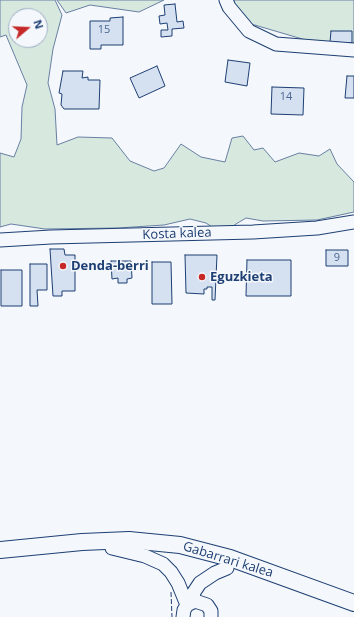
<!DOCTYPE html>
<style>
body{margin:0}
#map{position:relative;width:354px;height:617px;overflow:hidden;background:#f4f7fb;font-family:"Open Sans",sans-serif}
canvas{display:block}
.north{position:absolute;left:8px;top:8px;width:40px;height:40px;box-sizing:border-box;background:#f4f7fb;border:1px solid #9eadc5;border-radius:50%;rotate:71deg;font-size:11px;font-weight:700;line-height:16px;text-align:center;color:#1d3f73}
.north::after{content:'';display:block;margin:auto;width:14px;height:18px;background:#c62828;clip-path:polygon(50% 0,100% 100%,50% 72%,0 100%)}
</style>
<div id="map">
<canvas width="354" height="617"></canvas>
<div class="north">N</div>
</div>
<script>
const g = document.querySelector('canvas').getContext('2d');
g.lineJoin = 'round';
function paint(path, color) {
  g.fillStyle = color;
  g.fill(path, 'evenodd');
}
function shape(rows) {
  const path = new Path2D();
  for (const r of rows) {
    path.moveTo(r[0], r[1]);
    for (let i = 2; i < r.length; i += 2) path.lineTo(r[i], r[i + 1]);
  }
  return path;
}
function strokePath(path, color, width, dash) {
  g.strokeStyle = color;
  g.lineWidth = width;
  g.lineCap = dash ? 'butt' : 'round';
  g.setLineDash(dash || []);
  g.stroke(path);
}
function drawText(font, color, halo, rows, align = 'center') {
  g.font = font + ' "Open Sans",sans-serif';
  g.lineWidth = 3;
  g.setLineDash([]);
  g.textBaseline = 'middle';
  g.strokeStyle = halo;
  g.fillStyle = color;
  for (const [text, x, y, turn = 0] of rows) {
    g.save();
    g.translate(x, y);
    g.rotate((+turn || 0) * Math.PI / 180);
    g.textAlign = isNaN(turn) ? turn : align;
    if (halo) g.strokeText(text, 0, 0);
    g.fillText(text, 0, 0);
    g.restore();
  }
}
const green = shape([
 [0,0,55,0,62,15,53,49,48,83,55,109,57,145,78,137,112,138,130,161,154,171,164,168,181,144,201,157,225,162,232,138,243,136,254,150,263,148,275,162,299,153,319,156,330,149,337,164,354,182,354,212,317,220,263,221,246,218,221,233,206,223,190,219,164,225,118,228,45,229,11,224,0,227,0,153,14,157,21,139,22,107,27,85,6,35,0,37,0,0],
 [16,16,40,16,40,40,16,40,16,16],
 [57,0,164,0,139,12,90,5,66,13,57,0],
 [231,0,354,0,354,49,316,43,241,21,231,0]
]);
const building = shape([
 [175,4,177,22,183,21,184,28,172,29,172,36,161,37,161,30,168,30,167,23,160,24,159,16,165,15,164,5,175,4],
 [123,17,123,45,101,45,101,49,90,49,90,21,110,21,110,18,123,17],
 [331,31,352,31,352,43,330,42,331,31],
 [228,60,250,63,247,86,225,82,228,60],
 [157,66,165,86,139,98,130,78,157,66],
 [63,71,83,71,82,78,88,77,88,80,100,80,99,109,64,109,61,105,62,94,59,93,63,71],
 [347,76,354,76,354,98,345,98,347,76],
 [272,87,304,88,303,115,271,114,272,87],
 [50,249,64,249,65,255,75,255,75,291,62,291,62,296,53,296,50,249],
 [326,250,348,250,348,266,326,266,326,250],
 [185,255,217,255,215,300,212,300,212,287,207,287,207,289,204,289,204,294,186,293,185,255],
 [247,260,291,260,291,296,246,296,247,260],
 [111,261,131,261,132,278,127,279,127,283,118,283,118,278,112,279,111,261],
 [152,262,171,262,172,304,152,304,152,262],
 [30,264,47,264,47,290,37,290,38,306,30,306,30,264],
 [1,270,22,270,22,306,1,306,1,270]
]);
const minor = shape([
 [226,0,229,7,249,31,276,44,354,50],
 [0,240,51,237,253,232,317,228,354,222],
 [112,548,145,556,163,564,171,572,178,583,187,605],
 [192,602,194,592,200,583,215,573,227,568],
 [183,617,184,610,187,605,195,601,207,605,211,611,211,617]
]);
const major = shape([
 [0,550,82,542,129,540,180,545,230,558,354,603]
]);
const fence = shape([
 [171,592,172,617]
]);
const markers = [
 [63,266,4,"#c62828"],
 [202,277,4,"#c62828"]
];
const numberNames = [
 ["15",104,30],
 ["14",286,97],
 ["9",337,258]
];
const streetNames = [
 ["Kosta kalea",177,234,-2],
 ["Gabarrari kalea",228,560,17]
];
const poiNames = [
 ["Denda-berri",71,266],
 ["Eguzkieta",210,277]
];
paint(green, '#d7e8df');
strokePath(green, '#687fa3', 1);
paint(building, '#d5e0f0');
strokePath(building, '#1d3f73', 1);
strokePath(minor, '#1d3f73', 15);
strokePath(major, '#1d3f73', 18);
strokePath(minor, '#f4f7fb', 13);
strokePath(major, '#f4f7fb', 16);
strokePath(fence, '#1d3f73', 1, [5, 2]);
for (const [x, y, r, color] of markers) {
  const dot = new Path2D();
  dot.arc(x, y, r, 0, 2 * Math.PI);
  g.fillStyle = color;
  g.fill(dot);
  strokePath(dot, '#f4f7fb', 1.5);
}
drawText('11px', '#4b6792', null, numberNames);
drawText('13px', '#1d3f73', '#f4f7fb', streetNames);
drawText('bold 13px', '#1d3f73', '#f4f7fb', poiNames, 'left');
</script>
